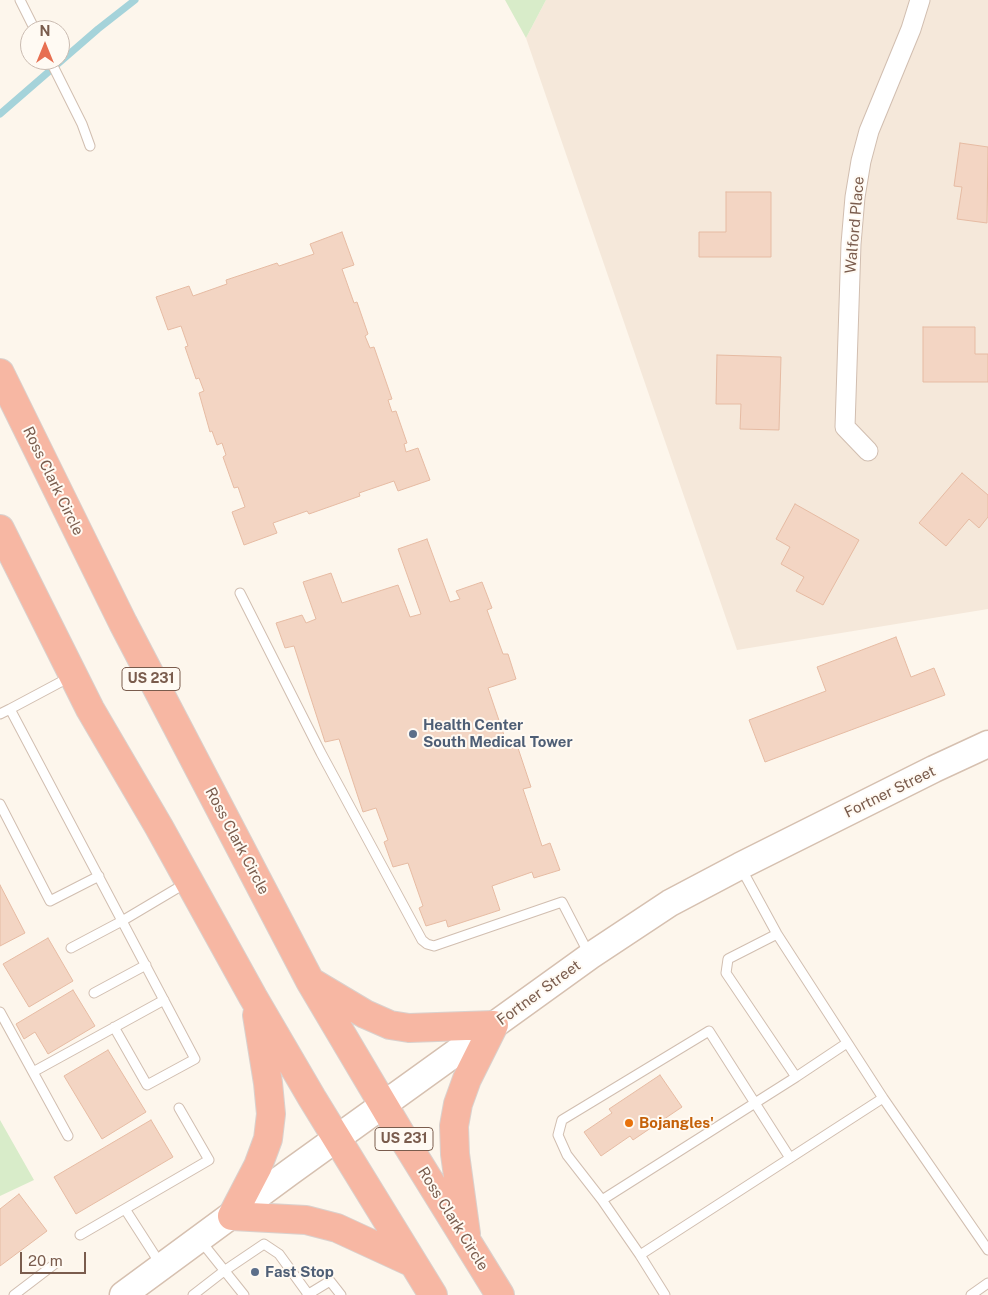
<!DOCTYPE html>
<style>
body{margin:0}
#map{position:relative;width:988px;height:1295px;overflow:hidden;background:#fdf6ec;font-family:"Public Sans",sans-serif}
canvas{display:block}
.north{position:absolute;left:20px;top:20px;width:50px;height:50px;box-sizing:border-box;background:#fffaf3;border:1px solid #cabbb1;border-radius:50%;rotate:0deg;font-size:14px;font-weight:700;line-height:20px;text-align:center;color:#7a5c4d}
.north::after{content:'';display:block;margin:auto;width:18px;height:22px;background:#e76f51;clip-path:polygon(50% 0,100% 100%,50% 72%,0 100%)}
.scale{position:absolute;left:20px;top:1252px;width:66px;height:22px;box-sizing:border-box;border:2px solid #7a5c4d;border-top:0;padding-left:6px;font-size:15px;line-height:18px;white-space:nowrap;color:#7a5c4d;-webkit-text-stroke:4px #fffaf3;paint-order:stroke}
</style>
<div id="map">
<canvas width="988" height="1295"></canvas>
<div class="north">N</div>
<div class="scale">20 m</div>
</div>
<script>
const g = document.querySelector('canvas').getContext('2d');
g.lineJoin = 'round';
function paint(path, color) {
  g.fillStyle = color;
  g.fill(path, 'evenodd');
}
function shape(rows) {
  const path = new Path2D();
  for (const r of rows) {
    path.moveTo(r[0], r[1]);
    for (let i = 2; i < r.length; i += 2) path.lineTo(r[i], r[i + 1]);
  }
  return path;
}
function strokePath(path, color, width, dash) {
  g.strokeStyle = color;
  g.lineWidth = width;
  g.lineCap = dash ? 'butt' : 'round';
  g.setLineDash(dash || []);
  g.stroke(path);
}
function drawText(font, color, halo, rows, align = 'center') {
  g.font = font + ' "Public Sans",sans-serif';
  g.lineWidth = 4;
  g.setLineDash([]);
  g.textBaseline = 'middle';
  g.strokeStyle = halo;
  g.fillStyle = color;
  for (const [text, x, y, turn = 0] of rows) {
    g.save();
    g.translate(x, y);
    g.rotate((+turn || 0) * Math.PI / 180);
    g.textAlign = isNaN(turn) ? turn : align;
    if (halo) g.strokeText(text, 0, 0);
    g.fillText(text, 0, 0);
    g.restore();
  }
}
const residential = shape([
 [546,0,988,0,988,609,737,650,526,38]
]);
const green = shape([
 [505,0,546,0,526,38],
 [0,1120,34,1180,0,1196]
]);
const stream = shape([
 [0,114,98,29,135,0]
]);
const building = shape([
 [960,143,988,147,987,223,957,219,962,187,954,186,960,143],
 [726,192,771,192,771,257,699,257,699,232,726,232,726,192],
 [342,232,354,265,342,269,354,303,357,302,368,334,365,336,370,348,374,347,392,399,388,400,392,412,396,411,407,443,404,444,406,452,418,448,430,480,398,491,394,481,359,493,360,496,309,514,307,511,273,523,277,533,244,545,232,512,245,507,238,487,234,488,223,457,226,455,222,443,217,445,212,431,210,432,199,393,204,391,199,378,196,379,185,347,188,346,181,326,168,330,156,297,189,286,193,296,227,284,226,280,277,263,279,266,314,254,310,244,342,232],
 [923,327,975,327,975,354,988,354,988,382,923,382,923,327],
 [717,355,781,357,779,430,740,429,741,404,716,404,717,355],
 [962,473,988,495,988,517,979,528,969,519,946,546,919,523,962,473],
 [795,504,859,540,823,605,796,591,804,577,781,564,790,547,776,539,795,504],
 [427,539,450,602,460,599,456,591,482,582,492,608,487,610,503,654,508,654,516,679,488,688,507,744,516,742,531,787,523,789,542,846,550,843,560,870,534,878,532,872,492,886,500,910,448,927,446,920,426,926,419,908,423,906,408,863,393,867,384,842,388,840,376,808,363,812,339,739,325,742,294,646,285,648,276,623,302,615,306,623,316,619,303,582,331,573,342,603,398,585,410,617,421,614,398,549,427,539],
 [896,637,911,677,934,668,945,695,765,762,749,720,826,691,817,667,896,637],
 [0,885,25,933,0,946,0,885],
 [48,938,73,981,29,1007,3,964,48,938],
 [73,990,95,1026,48,1054,35,1032,24,1039,16,1024,73,990],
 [108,1050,146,1112,102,1139,64,1076,108,1050],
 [660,1075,682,1107,633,1140,630,1136,601,1156,584,1132,612,1113,609,1109,660,1075],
 [151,1120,173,1157,76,1214,54,1177,151,1120],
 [19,1194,47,1231,0,1266,0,1209,19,1194]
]);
const lane = shape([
 [20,0,35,30],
 [50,60,82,124,90,146],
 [240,593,321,753,422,940,427,944,434,946,562,902,589,954],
 [70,677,10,709,195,1059,147,1085,114,1027],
 [0,714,10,709],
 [0,804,50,901,99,876],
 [741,868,777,934,883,1098,640,1255,602,1200,796,1077,726,973,728,959,777,934],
 [71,948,122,921,186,883],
 [94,993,146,965],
 [0,1012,68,1136],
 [33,1072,164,1000],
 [796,1077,847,1043],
 [883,1098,988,1250],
 [602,1200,567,1155,558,1135,562,1120,709,1031,790,1158],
 [125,1209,161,1265],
 [80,1235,209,1160,179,1108],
 [200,1240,244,1295],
 [640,1255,665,1295],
 [14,1295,56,1263],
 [193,1295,224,1271,264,1244,279,1254,308,1294],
 [307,1295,330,1281,341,1295],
 [971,1295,988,1283]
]);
const street = shape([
 [868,451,845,427,851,244,855,197,861,161,869,131,911,29,920,0]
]);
const secondary = shape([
 [123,1295,290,1172,590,956,670,903,740,866,934,769,988,744]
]);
const highway = shape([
 [0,373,123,623,310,981,403,1138,500,1295],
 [0,529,90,709,159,827,253,997,312,1098,433,1295],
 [313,983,365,1014,390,1025,409,1028,494,1025,467,1079,458,1104,454,1126,455,1154,466,1234],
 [257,1015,268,1083,271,1114,268,1139,258,1166,232,1216,306,1220,337,1228,413,1263]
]);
const markers = [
 [413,734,5,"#5c6f8a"],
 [629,1123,5,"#e8710a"],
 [255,1272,5,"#5c6f8a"]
];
const shields = [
 [151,679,58],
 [404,1139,58]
];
const shieldNames = [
 ["US 231",151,679],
 ["US 231",404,1139]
];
const streetNames = [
 ["Walford Place",855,225,-85],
 ["Ross Clark Circle",53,481,64],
 ["Fortner Street",890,792,-26],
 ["Ross Clark Circle",237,841,62],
 ["Fortner Street",539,993,-36],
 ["Ross Clark Circle",453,1219,58]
];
const serviceNames = [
 ["Health Center",423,725],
 ["South Medical Tower",423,742],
 ["Fast Stop",265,1272]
];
const foodNames = [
 ["Bojangles'",639,1123]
];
paint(residential, '#f5e8da');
paint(green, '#d8ecc9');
strokePath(stream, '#a5d3da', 7);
paint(building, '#f3d5c3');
strokePath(building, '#e6bba3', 1);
strokePath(lane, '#d1beb0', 11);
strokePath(street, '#d1beb0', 21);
strokePath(secondary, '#d6c0b0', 29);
strokePath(highway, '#dad1cd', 30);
strokePath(lane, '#fff', 9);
strokePath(street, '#fff', 19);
strokePath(secondary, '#fff', 26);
strokePath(highway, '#f7b7a3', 28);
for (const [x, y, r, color] of markers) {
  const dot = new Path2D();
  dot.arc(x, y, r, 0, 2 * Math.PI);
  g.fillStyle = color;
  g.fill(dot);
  strokePath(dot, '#fffaf3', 2);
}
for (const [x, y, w] of shields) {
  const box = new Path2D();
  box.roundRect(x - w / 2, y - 11.5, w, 23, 4);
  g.fillStyle = '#fffaf3';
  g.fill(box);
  strokePath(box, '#7a5c4d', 1);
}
drawText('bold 14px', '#7a5c4d', null, shieldNames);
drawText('15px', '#7a5c4d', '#fffaf3', streetNames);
drawText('bold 15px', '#4e5e75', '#fffaf3', serviceNames, 'left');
drawText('bold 15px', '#c56008', '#fffaf3', foodNames, 'left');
</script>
